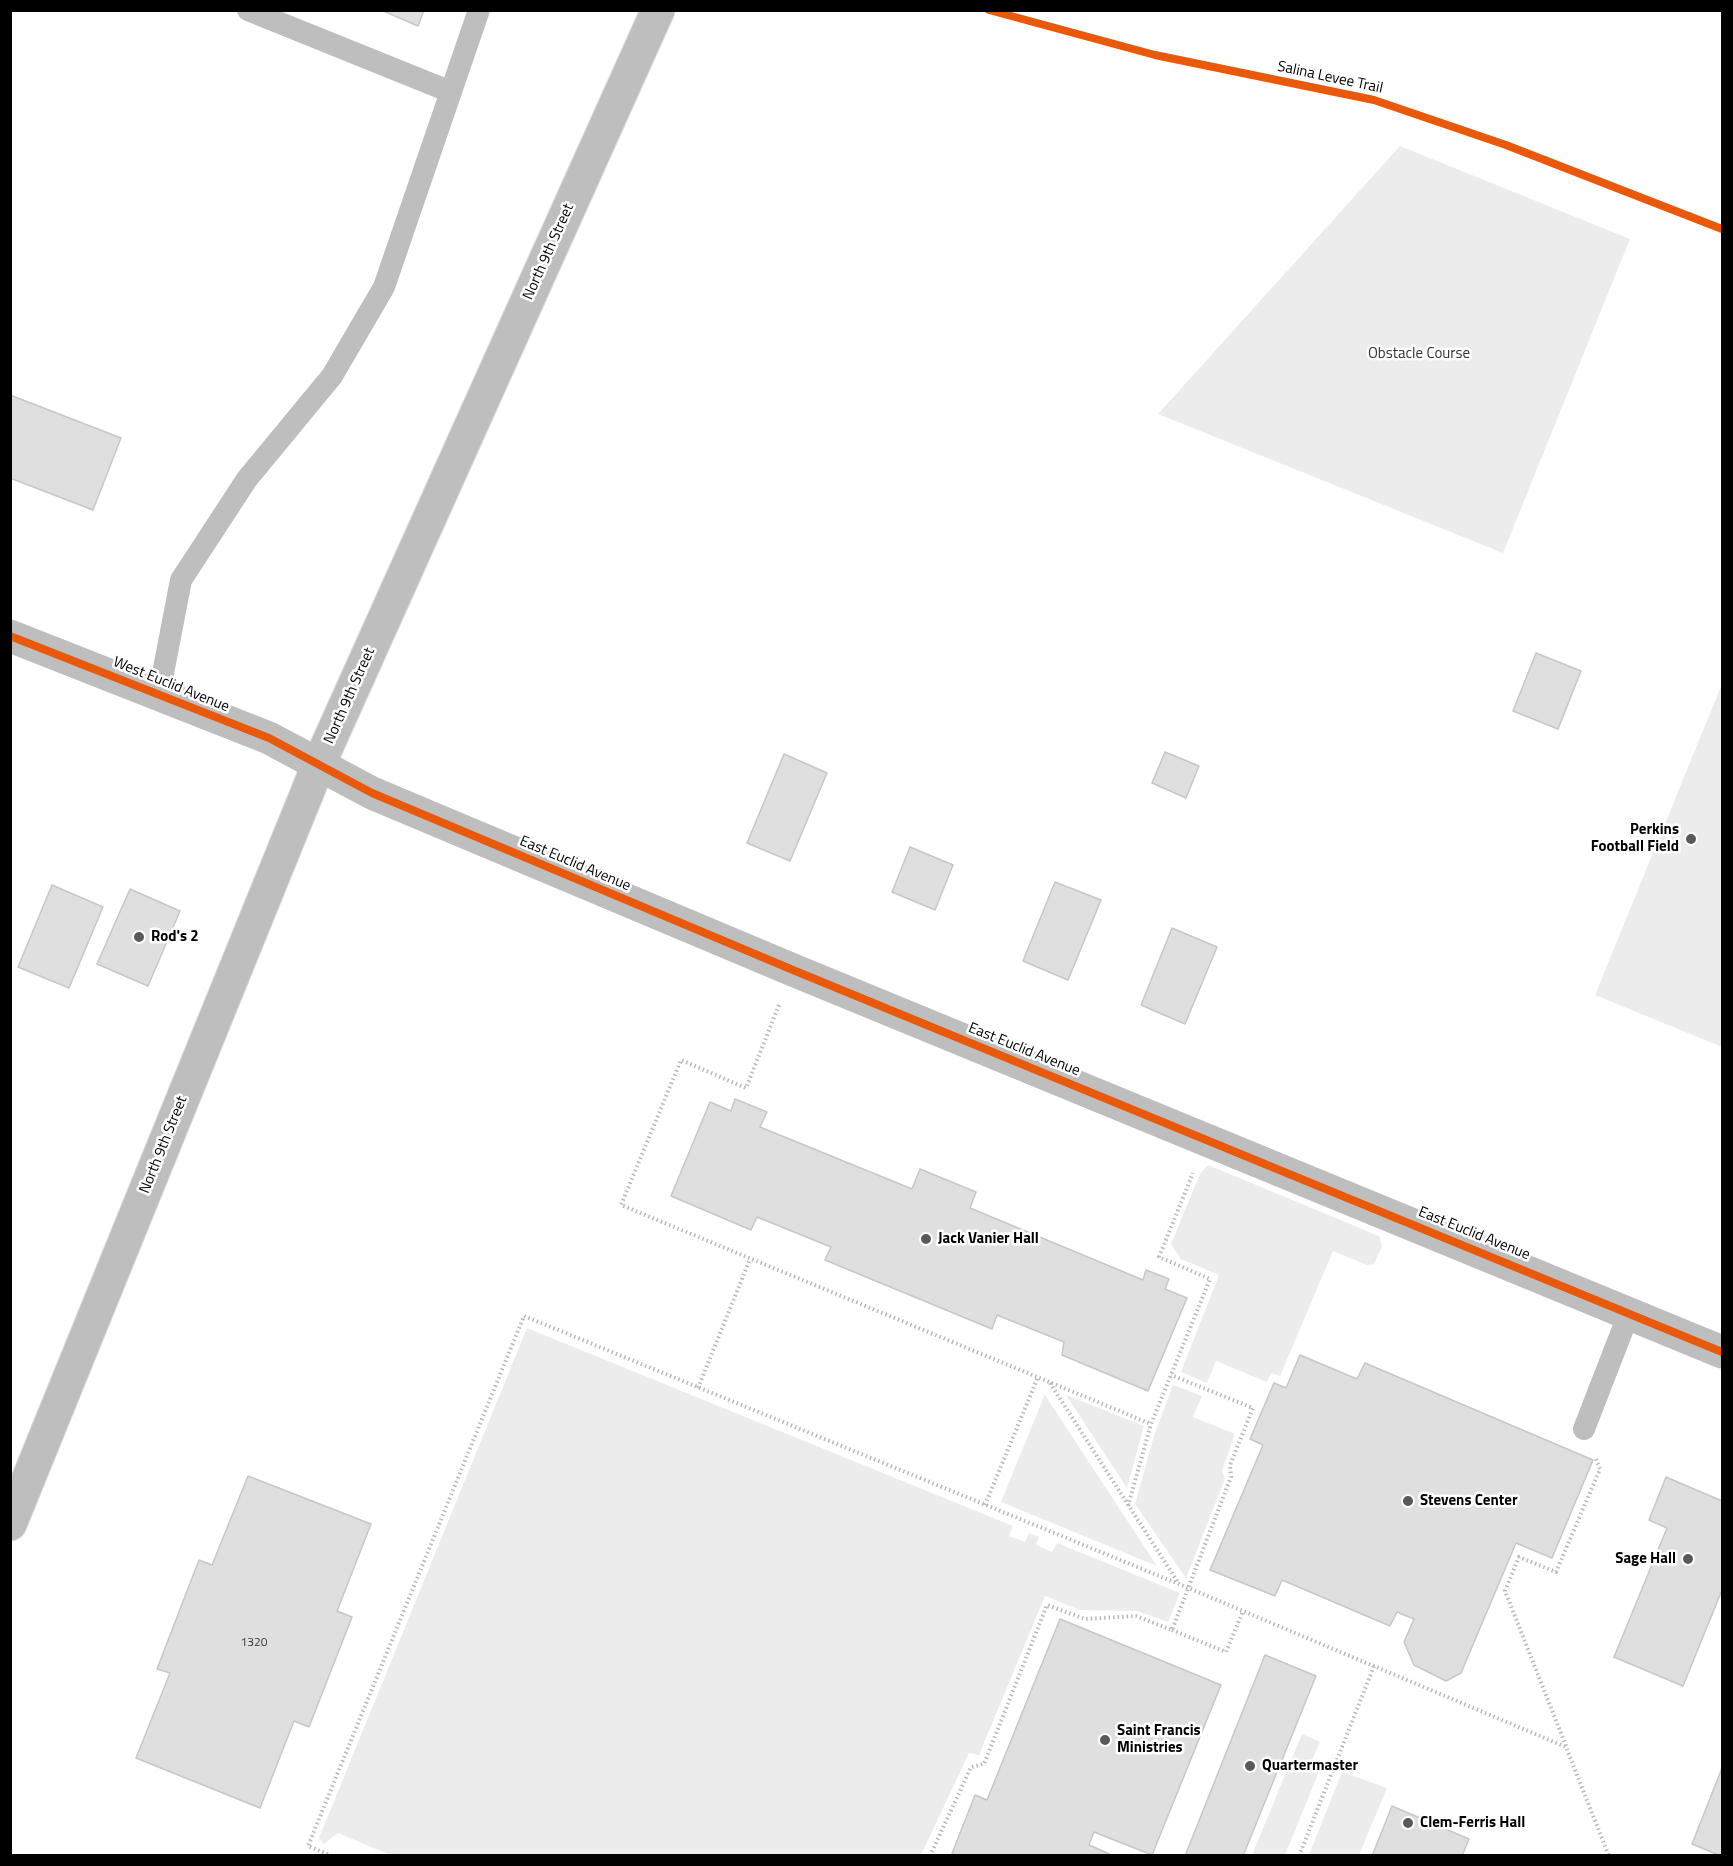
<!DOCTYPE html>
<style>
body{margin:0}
#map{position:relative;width:1733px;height:1866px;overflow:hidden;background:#fff;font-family:"Titillium Web",sans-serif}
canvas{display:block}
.frame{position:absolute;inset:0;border:12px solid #000;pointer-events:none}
</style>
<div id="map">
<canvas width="1733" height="1866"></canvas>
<div class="frame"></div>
</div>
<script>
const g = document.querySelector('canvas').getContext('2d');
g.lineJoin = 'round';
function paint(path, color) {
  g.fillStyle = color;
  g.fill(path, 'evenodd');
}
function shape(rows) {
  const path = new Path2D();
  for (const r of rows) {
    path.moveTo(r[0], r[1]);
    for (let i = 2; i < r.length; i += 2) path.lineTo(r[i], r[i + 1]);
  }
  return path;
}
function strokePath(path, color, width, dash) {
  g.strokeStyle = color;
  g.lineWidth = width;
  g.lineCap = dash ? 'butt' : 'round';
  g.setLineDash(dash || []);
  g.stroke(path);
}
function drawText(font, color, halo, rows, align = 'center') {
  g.font = font + ' "Titillium Web",sans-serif';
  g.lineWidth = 5;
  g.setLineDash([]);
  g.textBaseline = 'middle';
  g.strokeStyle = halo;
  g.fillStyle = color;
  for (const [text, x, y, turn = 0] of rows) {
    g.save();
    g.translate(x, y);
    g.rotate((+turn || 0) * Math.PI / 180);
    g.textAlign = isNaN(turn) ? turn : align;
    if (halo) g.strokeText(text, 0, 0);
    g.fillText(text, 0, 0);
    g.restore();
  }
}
const green = shape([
 [1400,146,1630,239,1503,553,1158,414],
 [1722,684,1722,1047,1595,995],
 [1208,1165,1379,1236,1382,1246,1374,1264,1367,1265,1333,1251,1280,1376,1271,1373,1267,1382,1216,1361,1207,1383,1181,1372,1219,1275,1181,1259,1171,1244,1200,1174],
 [527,1328,1013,1526,1009,1536,1025,1542,1029,1533,1039,1537,1036,1545,1052,1552,1057,1543,1180,1593,1168,1622,1137,1611,1080,1610,1045,1596,979,1755,969,1753,921,1855,393,1856,338,1833,324,1844,319,1838],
 [1173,1385,1202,1396,1193,1417,1235,1434,1222,1471,1225,1479,1186,1578,1135,1504,1154,1436],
 [1045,1394,1045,1395,1157,1566,1001,1502],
 [1066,1395,1144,1426,1127,1488],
 [1302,1734,1320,1742,1312,1760,1322,1764,1285,1855,1252,1855],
 [1342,1772,1387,1788,1359,1855,1309,1855]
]);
const building = shape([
 [381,10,424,10,418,26,381,10],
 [10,395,121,438,93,510,10,478,10,395],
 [1536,653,1581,671,1558,729,1513,711,1536,653],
 [1165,752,1199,766,1186,798,1152,783,1165,752],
 [784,754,827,773,790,861,747,843,784,754],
 [910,847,953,865,935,910,892,892,910,847],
 [1055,882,1101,900,1068,980,1023,961,1055,882],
 [52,885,103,907,69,988,18,967,52,885],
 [130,889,180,911,148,986,97,964,130,889],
 [1172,928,1217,947,1185,1024,1141,1005,1172,928],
 [735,1099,767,1112,760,1127,912,1189,920,1169,976,1192,970,1208,1143,1280,1146,1270,1169,1279,1165,1289,1187,1298,1148,1391,1062,1355,1064,1342,997,1315,992,1329,825,1260,831,1247,757,1217,751,1230,671,1196,710,1102,731,1111,735,1099],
 [1300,1355,1357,1379,1365,1363,1593,1460,1552,1558,1516,1543,1461,1673,1446,1681,1414,1665,1404,1642,1414,1619,1397,1612,1390,1626,1282,1580,1275,1596,1210,1570,1263,1445,1250,1439,1274,1383,1286,1388,1300,1355],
 [248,1476,371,1524,337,1611,352,1617,309,1727,294,1721,260,1808,136,1758,170,1673,157,1669,199,1560,212,1565,248,1476],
 [1666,1477,1722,1501,1722,1590,1683,1686,1614,1657,1667,1528,1649,1520,1666,1477],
 [1060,1619,1221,1685,1152,1855,1094,1832,1089,1845,1114,1856,951,1856,975,1795,987,1800,1060,1619],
 [1265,1655,1316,1676,1243,1856,1185,1856,1265,1655],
 [1722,1768,1722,1856,1721,1856,1692,1844,1722,1768],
 [1392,1806,1469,1839,1462,1856,1372,1856,1392,1806]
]);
const path = shape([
 [779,1005,746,1088,681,1060,621,1205,1151,1424,1210,1279,1159,1257,1193,1173],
 [1050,1383,1179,1584],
 [698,1388,750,1259],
 [985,1505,1038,1377],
 [1128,1506,1151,1424],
 [1172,1630,1226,1652,1243,1611],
 [1566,1746,1505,1591,1519,1557,1556,1572,1600,1469,1596,1459],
 [332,1856,308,1846,524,1316,1179,1584,1566,1747,1609,1856],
 [930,1856,971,1767,984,1764,1047,1605,1085,1619,1136,1616,1172,1630,1231,1477,1230,1465,1253,1408,1171,1375],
 [1299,1856,1374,1666]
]);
const lane = shape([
 [248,10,451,92],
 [159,694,181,580,247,479,332,376,384,287,479,10],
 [1584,1429,1629,1313]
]);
const street = shape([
 [10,636,269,738,372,793,793,970,1722,1352]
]);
const primary = shape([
 [10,1524,318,766,658,10]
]);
const cycleway = shape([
 [989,10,1155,55,1374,100,1506,145,1722,229],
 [10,636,269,738,372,793,793,970,1722,1352]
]);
const markers = [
 [1691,839,6,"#595959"],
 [139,937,6,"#595959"],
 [926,1239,6,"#595959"],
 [1408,1501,6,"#595959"],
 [1688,1559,6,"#595959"],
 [1105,1740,6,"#595959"],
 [1250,1766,6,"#595959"],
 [1408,1823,6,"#595959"]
];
const numberNames = [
 ["1320",254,1643]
];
const streetNames = [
 ["Salina Levee Trail",1330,78,12],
 ["North 9th Street",549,252,-66],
 ["West Euclid Avenue",171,685,22],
 ["North 9th Street",350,696,-66],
 ["East Euclid Avenue",575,864,23],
 ["East Euclid Avenue",1024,1050,22],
 ["North 9th Street",164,1145,-68],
 ["East Euclid Avenue",1474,1234,22]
];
const parkNames = [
 ["Obstacle Course",1419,354]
];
const poiNames = [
 ["Perkins",1679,830,"right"],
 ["Football Field",1679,847,"right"],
 ["Rod's 2",151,937],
 ["Jack Vanier Hall",938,1239],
 ["Stevens Center",1420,1501],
 ["Sage Hall",1676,1559,"right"],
 ["Saint Francis",1117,1731],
 ["Ministries",1117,1748],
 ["Quartermaster",1262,1766],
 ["Clem-Ferris Hall",1420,1823]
];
paint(green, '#ececec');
paint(building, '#dfdfdf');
strokePath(building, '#c7c7c7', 1.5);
strokePath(primary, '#dbdbdb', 35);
strokePath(path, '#b9b9b9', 4, [1.5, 3]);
strokePath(lane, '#bebebe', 22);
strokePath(street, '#bebebe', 33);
strokePath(primary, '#bebebe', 33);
strokePath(cycleway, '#e8590c', 8);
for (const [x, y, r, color] of markers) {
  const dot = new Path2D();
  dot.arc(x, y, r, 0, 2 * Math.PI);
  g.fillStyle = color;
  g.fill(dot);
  strokePath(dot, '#fff', 2);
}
drawText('12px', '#383838', null, numberNames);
drawText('15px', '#000', '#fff', streetNames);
drawText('15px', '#333', '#fff', parkNames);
drawText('bold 15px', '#000', '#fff', poiNames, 'left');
</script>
